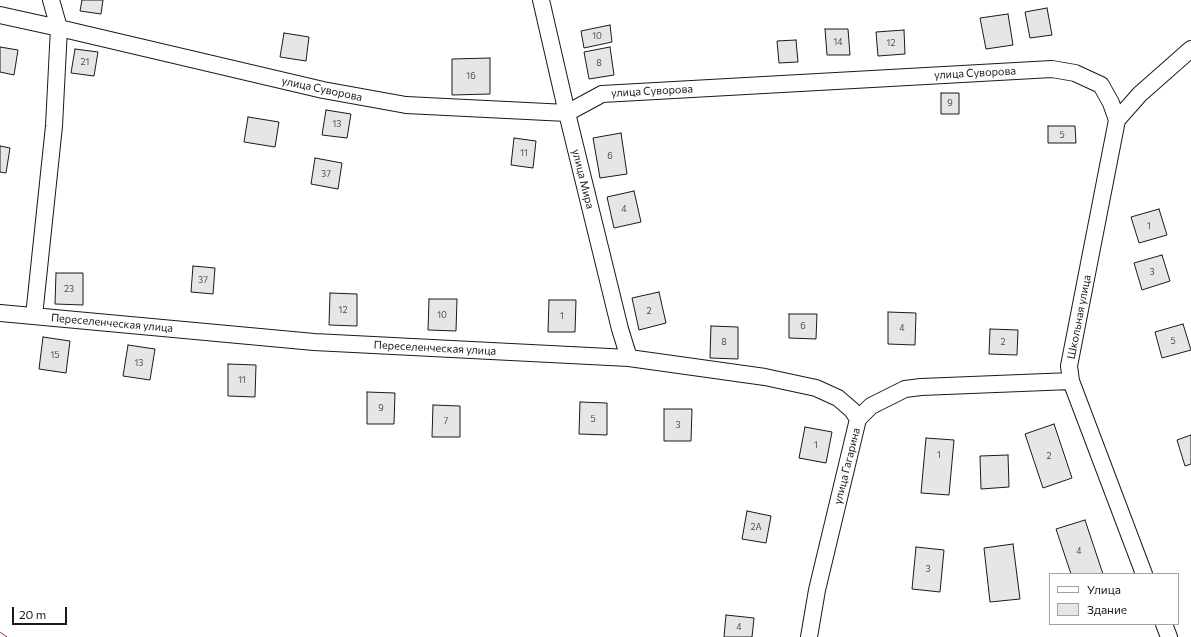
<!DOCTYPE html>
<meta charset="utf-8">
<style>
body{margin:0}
#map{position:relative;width:1191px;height:637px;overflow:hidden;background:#fff;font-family:Commissioner,sans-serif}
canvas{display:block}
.legend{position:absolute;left:1049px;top:573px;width:130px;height:52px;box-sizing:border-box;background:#fff;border:1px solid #a3a3a3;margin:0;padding:5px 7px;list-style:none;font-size:12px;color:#1a1a1a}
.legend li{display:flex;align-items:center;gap:8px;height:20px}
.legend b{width:20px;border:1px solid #a3a3a3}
.scale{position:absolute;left:12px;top:607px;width:55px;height:18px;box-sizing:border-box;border:2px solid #1a1a1a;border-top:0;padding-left:5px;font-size:12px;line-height:14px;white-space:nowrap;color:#1a1a1a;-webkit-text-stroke:3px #fff;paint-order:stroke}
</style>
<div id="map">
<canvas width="1191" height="637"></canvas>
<ul class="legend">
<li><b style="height:5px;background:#fff"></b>Улица</li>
<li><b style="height:11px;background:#e6e6e6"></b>Здание</li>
</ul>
<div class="scale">20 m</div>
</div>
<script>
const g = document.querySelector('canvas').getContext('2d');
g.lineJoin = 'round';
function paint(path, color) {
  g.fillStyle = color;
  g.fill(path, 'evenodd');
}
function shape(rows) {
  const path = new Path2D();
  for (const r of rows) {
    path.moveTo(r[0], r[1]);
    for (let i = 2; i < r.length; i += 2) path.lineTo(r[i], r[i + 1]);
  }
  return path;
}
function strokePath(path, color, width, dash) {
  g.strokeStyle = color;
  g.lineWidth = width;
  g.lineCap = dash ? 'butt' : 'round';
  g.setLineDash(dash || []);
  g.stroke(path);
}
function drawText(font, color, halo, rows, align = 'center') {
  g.font = font + ' Commissioner,sans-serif';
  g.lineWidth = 3;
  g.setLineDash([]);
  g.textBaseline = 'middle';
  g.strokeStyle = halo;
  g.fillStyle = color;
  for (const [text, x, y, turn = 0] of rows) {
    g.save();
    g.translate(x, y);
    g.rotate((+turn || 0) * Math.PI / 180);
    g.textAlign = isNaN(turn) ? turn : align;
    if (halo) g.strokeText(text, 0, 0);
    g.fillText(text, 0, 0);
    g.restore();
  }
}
const building = shape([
 [82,0,103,0,101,14,80,11,82,0],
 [1047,8,1052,35,1030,38,1025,12,1047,8],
 [1008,14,1013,45,986,49,980,18,1008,14],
 [610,25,612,42,584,48,581,31,610,25],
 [825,29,848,29,850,55,827,55,825,29],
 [904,30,905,54,878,56,876,32,904,30],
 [284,33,309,37,306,61,280,57,284,33],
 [796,40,798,62,779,63,777,41,796,40],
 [0,47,18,50,14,75,0,72,0,47],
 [610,47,614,75,589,79,584,52,610,47],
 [75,49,98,52,94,76,71,73,75,49],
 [490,58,490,94,452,95,452,59,490,58],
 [941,93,959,93,959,114,941,114,941,93],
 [326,110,351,114,347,138,322,135,326,110],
 [248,117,279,122,275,147,244,142,248,117],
 [1048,126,1075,126,1076,143,1048,143,1048,126],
 [621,133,627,174,600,178,593,138,621,133],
 [514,138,536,141,533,168,511,165,514,138],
 [0,146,10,148,6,173,0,172,0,146],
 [315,158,342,163,338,189,311,184,315,158],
 [634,191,641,222,614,228,607,197,634,191],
 [1159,209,1167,235,1139,243,1131,217,1159,209],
 [1162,255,1170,281,1142,290,1134,263,1162,255],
 [193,266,215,268,213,294,191,292,193,266],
 [56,273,83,273,83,305,55,304,56,273],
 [659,292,666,323,639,330,632,298,659,292],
 [330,293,357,294,357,326,329,325,330,293],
 [429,299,457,299,456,331,428,330,429,299],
 [549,300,576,300,575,332,548,332,549,300],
 [888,312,916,313,915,345,888,344,888,312],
 [789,314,817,314,816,339,789,338,789,314],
 [1183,324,1191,350,1162,358,1155,332,1183,324],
 [711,326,738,327,738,359,710,358,711,326],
 [990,329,1018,330,1017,355,989,354,990,329],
 [43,337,70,341,66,373,39,369,43,337],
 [128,345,155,349,150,380,123,376,128,345],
 [228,364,256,365,255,397,228,396,228,364],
 [367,392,395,393,394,424,367,424,367,392],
 [580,402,607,403,607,435,579,434,580,402],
 [433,405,460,406,460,437,432,437,433,405],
 [664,409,692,409,691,441,664,441,664,409],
 [1054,424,1072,478,1043,488,1025,434,1054,424],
 [805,427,832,432,826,463,799,458,805,427],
 [1191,435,1191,464,1185,466,1177,440,1191,435],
 [926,438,954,440,949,495,921,493,926,438],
 [1008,455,1009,487,981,489,980,456,1008,455],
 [747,511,771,516,766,543,742,539,747,511],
 [1085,520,1103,574,1071,574,1056,529,1085,520],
 [1013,544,1020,599,990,602,984,548,1013,544],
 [916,547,944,550,940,592,912,589,916,547],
 [726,615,754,618,752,637,724,637,726,615]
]);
const minor = shape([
 [541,0,567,113,620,329,629,358],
 [0,15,59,28,323,90,406,105,567,113,602,94,1052,69,1075,73,1101,85,1111,103,1117,120],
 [1117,120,1069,366,1071,381,1144,574],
 [1117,120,1140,94,1191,49],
 [0,313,314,342,629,358,765,377,816,388,838,398,852,410,858,419],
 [34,316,54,126,59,28,51,0],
 [1164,624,1169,637],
 [809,637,817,590,858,419,871,406,905,389,921,387,1071,381]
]);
const power = shape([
 [0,632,7,637]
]);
const numberNames = [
 ["10",597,36],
 ["14",838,42],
 ["12",891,43],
 ["21",85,62],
 ["8",599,63],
 ["16",471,76],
 ["9",950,103],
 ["13",337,124],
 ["5",1062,135],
 ["11",524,153],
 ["6",610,156],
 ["37",326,174],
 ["4",624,209],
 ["1",1149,226],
 ["3",1152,272],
 ["37",203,280],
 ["23",69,289],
 ["12",343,310],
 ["2",649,311],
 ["10",442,315],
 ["1",562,316],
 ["6",803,326],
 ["4",902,328],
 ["5",1173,341],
 ["8",724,342],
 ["2",1003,342],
 ["15",55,355],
 ["13",139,363],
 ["11",242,380],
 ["9",381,408],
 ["5",593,419],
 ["7",446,421],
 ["3",678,425],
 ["1",816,445],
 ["1",939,455],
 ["2",1049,456],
 ["2А",756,527],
 ["4",1079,551],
 ["3",928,569],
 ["4",739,627]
];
const streetNames = [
 ["улица Суворова",975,73,-3],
 ["улица Суворова",322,89,12],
 ["улица Суворова",652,91,-3],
 ["улица Мира",583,179,76],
 ["Школьная улица",1079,317,-79],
 ["Переселенческая улица",112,323,5],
 ["Переселенческая улица",435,348,3],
 ["улица Гагарина",847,466,-76]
];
paint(building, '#e6e6e6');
strokePath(building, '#1a1a1a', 1);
strokePath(minor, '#1a1a1a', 18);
strokePath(minor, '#fff', 16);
strokePath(power, '#c62828', 1, [14, 3, 2, 3]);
drawText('9px', '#4d4d4d', null, numberNames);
drawText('11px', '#1a1a1a', '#fff', streetNames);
</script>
